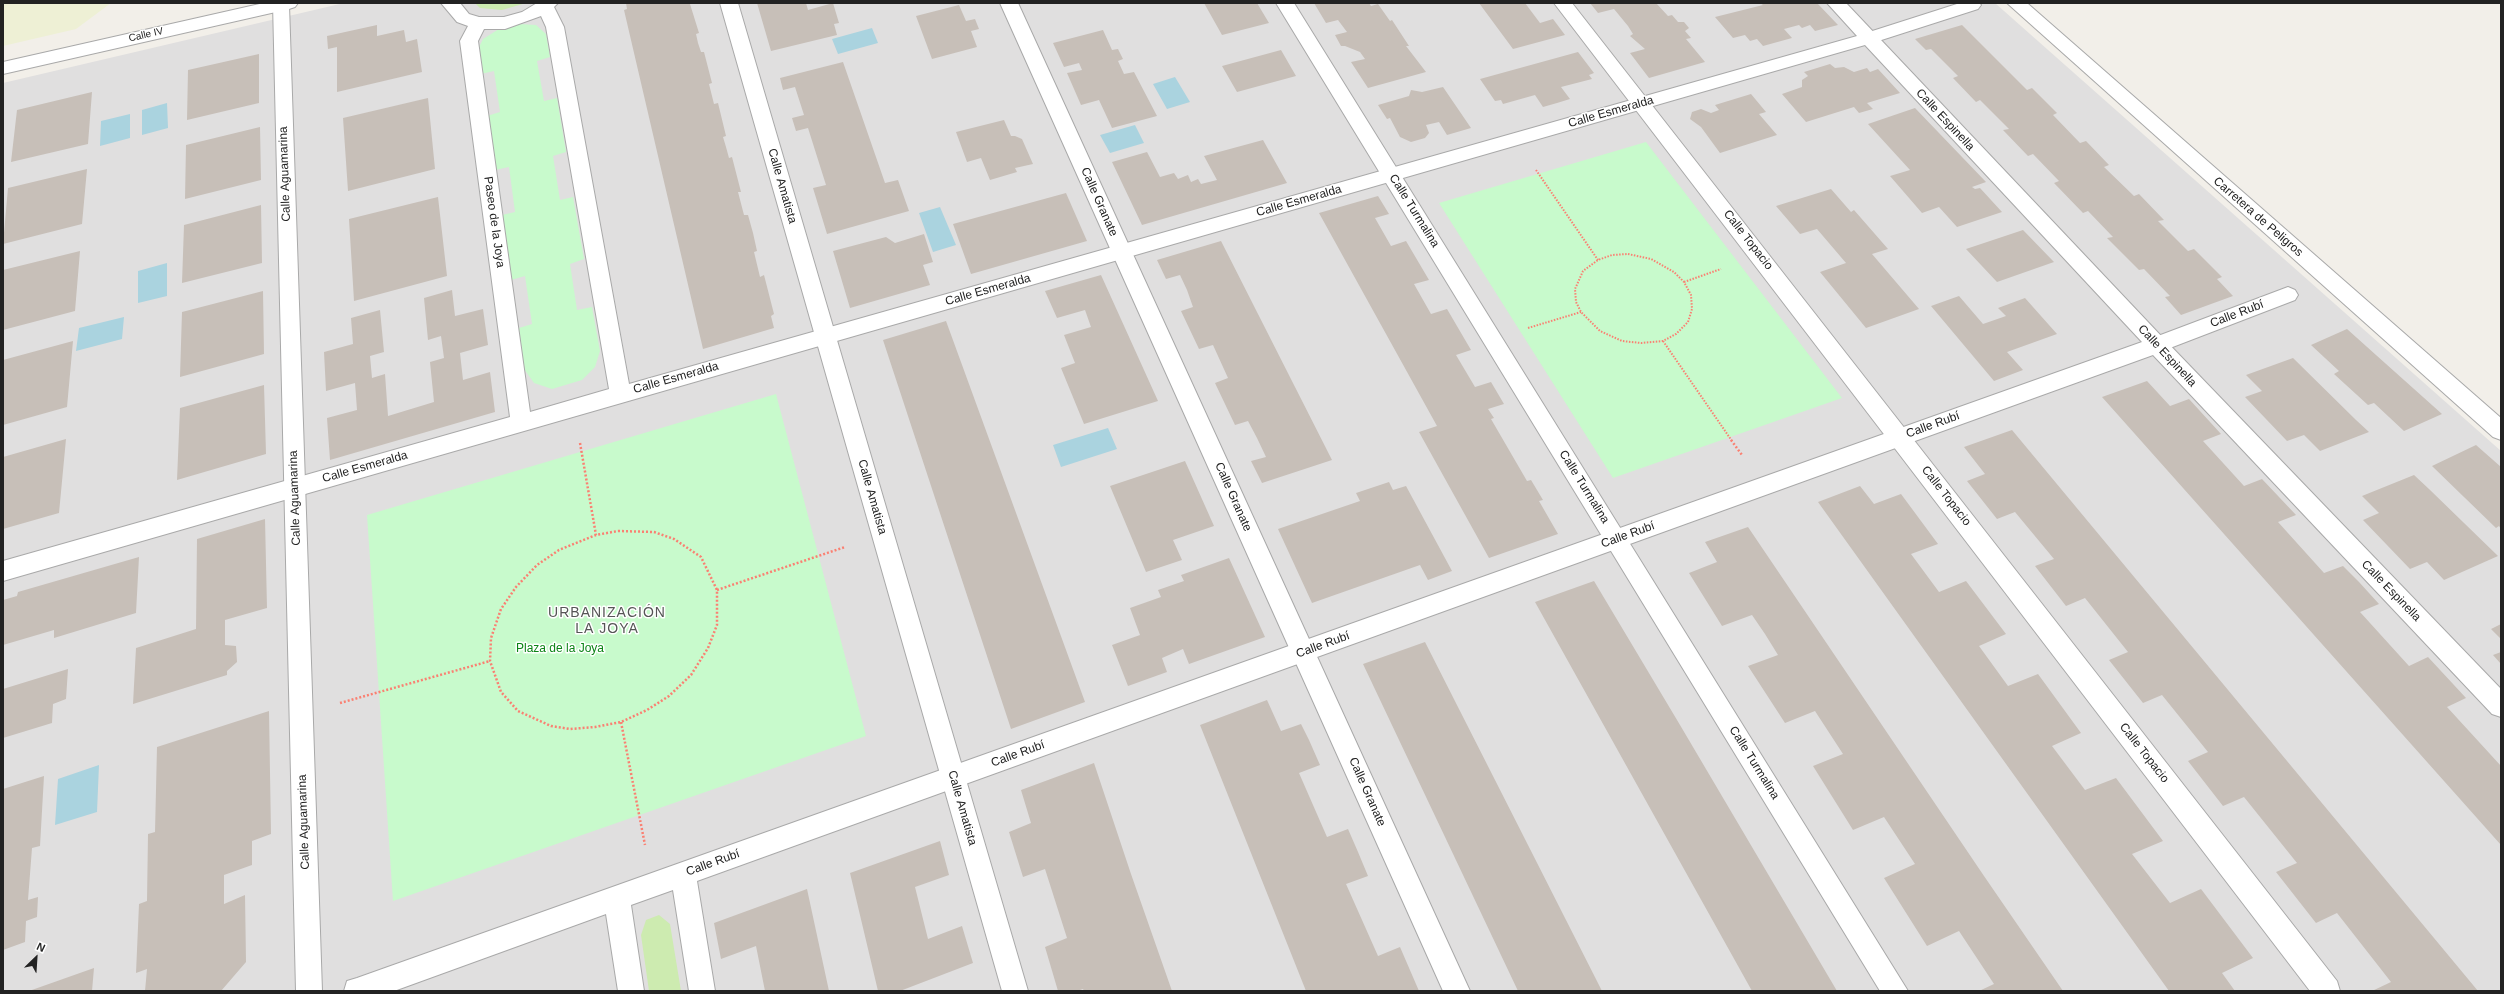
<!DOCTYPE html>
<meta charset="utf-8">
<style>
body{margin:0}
#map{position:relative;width:2504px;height:994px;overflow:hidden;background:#f2efe9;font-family:Arial,sans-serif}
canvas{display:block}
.frame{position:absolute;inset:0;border:4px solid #222;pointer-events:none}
.north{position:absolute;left:16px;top:938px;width:40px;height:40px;-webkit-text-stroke:3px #fff;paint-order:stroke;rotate:25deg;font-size:11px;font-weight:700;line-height:16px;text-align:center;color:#222}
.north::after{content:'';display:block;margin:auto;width:14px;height:18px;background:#222;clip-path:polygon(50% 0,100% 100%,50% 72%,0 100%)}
</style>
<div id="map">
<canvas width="2504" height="994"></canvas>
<div class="frame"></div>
<div class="north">N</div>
</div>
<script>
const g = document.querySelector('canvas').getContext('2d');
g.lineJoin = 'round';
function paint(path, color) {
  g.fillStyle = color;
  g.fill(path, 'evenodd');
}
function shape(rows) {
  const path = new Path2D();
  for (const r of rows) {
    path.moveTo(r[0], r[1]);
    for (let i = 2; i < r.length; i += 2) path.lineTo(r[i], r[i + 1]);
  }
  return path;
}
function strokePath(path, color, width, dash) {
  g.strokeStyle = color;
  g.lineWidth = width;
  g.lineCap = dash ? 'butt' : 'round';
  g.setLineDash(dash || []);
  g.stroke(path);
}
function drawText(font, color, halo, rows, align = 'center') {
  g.font = font + ' Arial,sans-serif';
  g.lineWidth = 3;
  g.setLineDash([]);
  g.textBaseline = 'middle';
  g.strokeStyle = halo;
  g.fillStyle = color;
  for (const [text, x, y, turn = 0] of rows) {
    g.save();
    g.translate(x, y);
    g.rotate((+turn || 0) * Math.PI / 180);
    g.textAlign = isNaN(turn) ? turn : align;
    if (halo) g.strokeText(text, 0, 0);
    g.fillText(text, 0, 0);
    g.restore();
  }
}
const residential = shape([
 [344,3,1995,3,2501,451,2501,991,3,991,3,83]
]);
const farmland = shape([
 [3,3,182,3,111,3,76,29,3,46]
]);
const grass = shape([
 [475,3,526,3,502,10,480,8],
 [659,915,670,924,681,991,649,991,641,935,646,920]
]);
const park = shape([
 [519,24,536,25,546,34,550,57,537,61,544,101,557,98,566,152,553,156,560,200,573,197,584,259,570,264,577,310,592,307,600,351,595,367,582,380,552,389,534,383,524,369,519,328,532,324,525,276,511,280,502,215,515,212,509,167,495,170,487,116,500,112,494,71,481,74,477,51,483,39,499,29],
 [1646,142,1842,398,1613,478,1439,203],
 [776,394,866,736,393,901,367,515]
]);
const water = shape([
 [872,28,878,43,838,54,832,39],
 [1175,77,1190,102,1167,109,1153,84],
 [167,103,168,128,142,135,142,110],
 [130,114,130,138,100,146,101,121],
 [1135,125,1144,143,1110,153,1100,135],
 [940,207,956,245,933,252,919,213],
 [167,263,167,296,138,303,138,271],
 [124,317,122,339,76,351,79,328],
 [1108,428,1117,449,1061,467,1053,445],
 [99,765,97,812,55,825,58,779]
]);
const building = shape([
 [626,3,690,4,699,33,696,34,698,43,701,52,704,52,712,83,709,84,714,104,718,103,726,136,723,137,726,147,729,158,732,157,741,192,738,192,744,215,748,215,753,233,757,251,754,252,760,277,764,275,774,314,771,316,774,328,703,349,624,10,627,9],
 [757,3,806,3,808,10,833,3,839,23,834,24,837,35,771,51],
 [1204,3,1257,3,1269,23,1222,35],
 [1314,3,1369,3,1371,6,1378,4,1390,21,1392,20,1409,46,1406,46,1426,72,1368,88,1351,62,1365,59,1360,52,1345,46,1341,46,1335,35,1347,32,1338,20,1326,23],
 [1479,3,1525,3,1540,23,1553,19,1565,35,1513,49],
 [1590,3,1656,3,1668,16,1672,15,1678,22,1684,22,1689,28,1685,31,1691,38,1686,39,1705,62,1649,78,1630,53,1645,49,1630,36,1633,34,1628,26,1614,9,1598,13],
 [1760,3,1817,3,1838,25,1815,31,1810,25,1802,28,1799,25,1784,29,1792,38,1763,46,1757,39,1750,41,1745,35,1733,38,1715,17,1763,5],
 [959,5,966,21,975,19,979,29,971,31,977,47,932,59,916,16],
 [377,25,377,36,404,30,406,42,417,39,422,72,337,92,337,47,328,49,327,36],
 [1962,25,2027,90,2032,88,2057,113,2053,115,2080,143,2086,141,2109,165,2104,167,2134,196,2139,194,2164,220,2158,221,2188,251,2194,249,2222,277,2217,279,2233,296,2181,315,2165,297,2170,296,2144,269,2139,270,2107,238,2113,237,2088,211,2083,213,2054,183,2059,181,2033,154,2028,156,2003,130,2009,129,1980,100,1976,102,1953,78,1958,76,1931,49,1926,50,1915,39],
 [1103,30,1112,50,1118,49,1123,59,1118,61,1124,74,1134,72,1157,116,1112,128,1099,100,1081,105,1067,73,1082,70,1079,63,1064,67,1053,43],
 [1281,50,1296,76,1237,92,1222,66],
 [1578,52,1594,73,1589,75,1592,79,1561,87,1570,99,1557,103,1543,107,1535,95,1503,104,1501,100,1495,101,1480,79],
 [259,54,259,103,187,120,188,70],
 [843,62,885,183,898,180,909,211,827,234,813,188,826,185,808,128,796,131,792,118,804,115,795,87,783,90,780,78],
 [1830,64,1835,68,1844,67,1854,72,1867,68,1870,72,1878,69,1900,93,1867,103,1873,109,1859,113,1854,107,1806,122,1782,94,1802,87,1802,80,1808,76,1804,72],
 [1443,87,1471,128,1447,135,1439,122,1426,125,1429,133,1425,138,1411,142,1400,137,1390,118,1387,119,1378,105,1409,96,1411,90,1422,92],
 [92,92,88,144,11,162,17,110],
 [1751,94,1766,112,1759,114,1777,135,1720,153,1701,127,1690,119,1692,112,1701,109,1711,113,1719,110,1715,105],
 [428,98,435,169,348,191,343,118],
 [1915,108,1986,182,1972,187,1975,189,1980,188,2002,212,1957,227,1939,207,1922,213,1890,176,1910,170,1868,124],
 [1004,120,1011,136,1015,136,1022,139,1033,164,1015,168,1017,172,990,180,981,158,967,162,956,132],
 [260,127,261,180,185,199,186,145],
 [1263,140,1287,183,1142,225,1112,162,1147,152,1160,177,1174,173,1178,179,1188,175,1191,182,1198,179,1201,184,1217,180,1204,156],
 [87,169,82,224,3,244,8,188],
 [1831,189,1851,212,1854,210,1888,249,1872,254,1919,309,1866,328,1820,272,1846,263,1817,229,1800,234,1776,206],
 [1066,193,1087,241,971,274,953,224],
 [1378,196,1389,214,1375,218,1391,246,1406,241,1429,280,1414,284,1431,314,1447,309,1471,350,1456,355,1475,387,1491,382,1504,404,1488,409,1494,418,1491,419,1527,481,1531,480,1543,500,1539,501,1558,534,1489,558,1419,432,1437,426,1319,213],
 [438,197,447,276,354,301,349,219],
 [261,205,262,263,182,283,184,225],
 [2023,230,2054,262,1997,282,1966,249],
 [924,234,933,262,923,265,930,285,850,308,833,251,886,237,895,243],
 [1221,241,1332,460,1262,483,1251,461,1266,457,1257,438,1248,421,1235,425,1215,383,1228,378,1213,345,1199,349,1181,311,1193,307,1187,290,1180,275,1166,279,1157,260],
 [80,251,75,311,3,330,3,270],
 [1101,275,1158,401,1084,424,1061,368,1075,363,1064,335,1091,327,1085,310,1057,318,1045,291],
 [452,290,455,316,483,309,488,345,460,353,463,380,490,372,495,412,330,460,327,418,357,410,355,383,326,391,324,352,353,344,351,318,380,310,384,352,370,356,372,378,385,374,388,416,434,402,430,362,444,358,441,336,428,340,424,298],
 [263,291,264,354,180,377,182,312],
 [1959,296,1983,324,2006,316,1998,308,2025,298,2057,334,2007,352,2023,370,1994,381,1931,306],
 [946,321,1085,702,1011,729,883,340],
 [2347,329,2376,355,2442,414,2404,431,2374,403,2368,405,2334,374,2339,371,2311,345],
 [73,341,67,407,3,425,3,360],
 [2293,358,2356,420,2369,432,2320,451,2304,435,2287,441,2245,397,2262,391,2246,375],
 [2147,381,2170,406,2189,399,2221,434,2203,441,2244,486,2262,479,2296,515,2278,522,2324,573,2343,566,2359,582,2379,604,2360,612,2409,666,2428,657,2466,698,2447,707,2501,766,2501,845,2102,397],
 [264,385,266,454,177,480,180,408],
 [2012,430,2194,649,2478,991,2372,991,2391,982,2337,913,2316,923,2276,872,2297,863,2244,797,2223,806,2188,761,2208,752,2162,695,2143,703,2109,660,2128,652,2085,598,2066,606,2035,566,2054,559,2015,512,1997,519,1967,481,1985,474,1964,447],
 [66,439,59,513,3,529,3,457],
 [2476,445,2501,467,2501,529,2499,526,2496,528,2432,466],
 [1185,461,1214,526,1173,540,1182,560,1146,572,1110,486],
 [2414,475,2429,489,2498,556,2444,580,2427,562,2410,569,2363,520,2379,513,2362,496],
 [1389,482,1393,490,1406,486,1452,571,1428,580,1420,565,1312,603,1278,529,1360,501,1356,493],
 [1860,486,1874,504,1901,494,1938,544,1911,554,1939,592,1966,581,2006,634,1979,646,2008,686,2038,674,2081,733,2052,746,2085,790,2116,778,2163,841,2132,854,2170,903,2201,889,2253,958,2222,973,2235,991,2169,991,1818,502],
 [265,519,267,608,225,620,225,645,236,646,237,662,227,671,227,675,133,704,136,648,196,629,197,539],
 [1748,527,1984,876,2063,991,1979,991,1994,984,1959,931,1927,946,1884,878,1915,864,1884,817,1853,830,1813,766,1843,754,1815,711,1785,723,1748,666,1778,655,1765,634,1752,615,1722,626,1689,573,1717,562,1705,542],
 [139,557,136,613,54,638,54,630,3,645,3,600,17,596,18,592],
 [1229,558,1265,637,1189,664,1183,649,1162,658,1167,672,1128,686,1112,645,1140,635,1130,608,1161,597,1158,590,1184,581,1181,575],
 [1594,581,1680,725,1837,991,1752,991,1535,602],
 [2501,624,2501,639,2491,629],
 [1425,642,1530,849,1602,991,1518,991,1363,664],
 [2501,652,2501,664,2493,655],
 [68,669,66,699,53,704,52,723,3,738,3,689],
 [1267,700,1281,731,1301,724,1309,740,1320,765,1299,773,1327,837,1348,829,1358,852,1368,876,1346,884,1378,956,1400,947,1419,991,1306,991,1200,725],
 [269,711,271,834,252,841,252,865,224,875,224,904,245,895,246,962,221,991,145,991,147,969,136,973,139,904,147,901,148,834,155,832,157,747],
 [1094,763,1131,874,1172,991,1084,991,1083,989,1077,991,1058,991,1045,947,1067,938,1045,869,1023,877,1009,832,1031,823,1021,790],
 [44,776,40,846,32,848,28,900,38,897,37,917,26,921,25,942,3,950,3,789],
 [940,841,949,875,915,887,928,939,962,926,973,963,900,991,878,991,850,873],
 [807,889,829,991,765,991,756,946,721,959,714,923],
 [94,968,92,991,29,991]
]);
const pathFar1 = shape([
 [1536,170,1598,260],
 [1628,254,1651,259,1674,272,1684,282,1691,295,1692,309,1688,322,1676,334,1663,341,1641,343,1622,341,1600,331,1581,312,1576,302,1575,289,1583,271,1598,260,1612,255,1628,254],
 [1684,282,1721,269],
 [1528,328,1581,312],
 [1663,341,1732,441]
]);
const path = shape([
 [1731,440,1742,455],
 [580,443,596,535],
 [618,531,654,532,674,539,701,557,717,590,717,625,708,648,691,675,669,696,647,710,621,722,595,727,570,729,551,726,518,711,501,692,490,661,491,638,501,609,516,587,537,565,559,550,596,535,618,531],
 [717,590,845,547],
 [340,703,490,661],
 [621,722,645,845]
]);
const minor = shape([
 [273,3,287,3,289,5,322,991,296,991,273,3],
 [720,3,738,3,1028,991,1002,991,720,3],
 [1000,3,1018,3,1470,991,1443,991,1000,3],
 [1276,3,1294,3,1908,991,1880,991,1276,3],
 [1554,3,1572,3,2337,981,2340,991,2310,991,1554,3],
 [1960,3,1979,3,1981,5,1978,9,1869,44,1863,42,1860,38,1863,34,1960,3],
 [2288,287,2295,290,2298,295,2295,300,2157,353,2150,351,2147,345,2150,339,2288,287]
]);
const tertiary = shape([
 [264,3,298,3,295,7,289,9,3,74,3,62,264,3],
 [441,3,460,3,469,14,479,17,504,17,522,12,537,3,558,3,554,7,564,27,629,384,1857,36,1827,3,1846,3,2164,339,2501,689,2501,717,2492,714,2153,355,697,881,715,991,689,991,673,890,631,905,644,991,618,991,606,914,394,991,344,991,347,981,357,978,2142,342,1865,45,3,581,3,561,510,417,460,41,468,26,457,22,441,3],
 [541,16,546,27,609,389,530,412,478,41,484,29,505,29,541,16],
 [2007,3,2027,3,2501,418,2501,440,2493,437,2007,3]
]);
const farStreetnames = [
 ["Calle IV",146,35,-13]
];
const streetNames = [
 ["Calle Esmeralda",1611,112,-16],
 ["Calle Espinella",1945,120,47],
 ["Calle Aguamarina",285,174,-92],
 ["Calle Amatista",782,186,74],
 ["Calle Esmeralda",1299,201,-16],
 ["Calle Granate",1099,202,66],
 ["Calle Turmalina",1414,211,58],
 ["Carretera de Peligros",2258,217,41],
 ["Paseo de la Joya",494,222,82],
 ["Calle Topacio",1748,240,52],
 ["Calle Esmeralda",988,290,-16],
 ["Calle Rubí",2237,314,-21],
 ["Calle Espinella",2167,356,47],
 ["Calle Esmeralda",676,378,-16],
 ["Calle Rubí",1933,425,-20],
 ["Calle Esmeralda",365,467,-16],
 ["Calle Turmalina",1584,487,58],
 ["Calle Topacio",1946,496,52],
 ["Calle Amatista",872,497,74],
 ["Calle Granate",1233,497,66],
 ["Calle Aguamarina",295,498,-92],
 ["Calle Rubí",1628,535,-20],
 ["Calle Espinella",2391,591,46],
 ["Calle Rubí",1323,645,-20],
 ["Calle Topacio",2144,753,52],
 ["Calle Rubí",1018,754,-20],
 ["Calle Turmalina",1754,763,58],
 ["Calle Granate",1367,792,66],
 ["Calle Amatista",962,808,74],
 ["Calle Aguamarina",304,822,-92],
 ["Calle Rubí",713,863,-20]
];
const parkNames = [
 ["Plaza de la Joya",560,649]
];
const quarterNames = [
 ["URBANIZACIÓN",607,613],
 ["LA JOYA",607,629]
];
paint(residential, '#e0dfdf');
paint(farmland, '#eef0d5');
paint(grass, '#cdebb0');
paint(park, '#c8facc');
paint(water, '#aad3df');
paint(building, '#c7bfb8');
strokePath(minor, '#a9a9a9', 2);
strokePath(tertiary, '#a9a9a9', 2);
strokePath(pathFar1, '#fa8072', 2, [1.5, 1.5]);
strokePath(path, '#fa8072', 2.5, [2, 2]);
paint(minor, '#fff');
paint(tertiary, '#fff');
drawText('10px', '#222', '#fff', farStreetnames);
drawText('12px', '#222', '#fff', streetNames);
drawText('12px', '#0c8416', '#fff', parkNames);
g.letterSpacing = '1px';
drawText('14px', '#555', '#fff', quarterNames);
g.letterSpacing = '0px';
</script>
